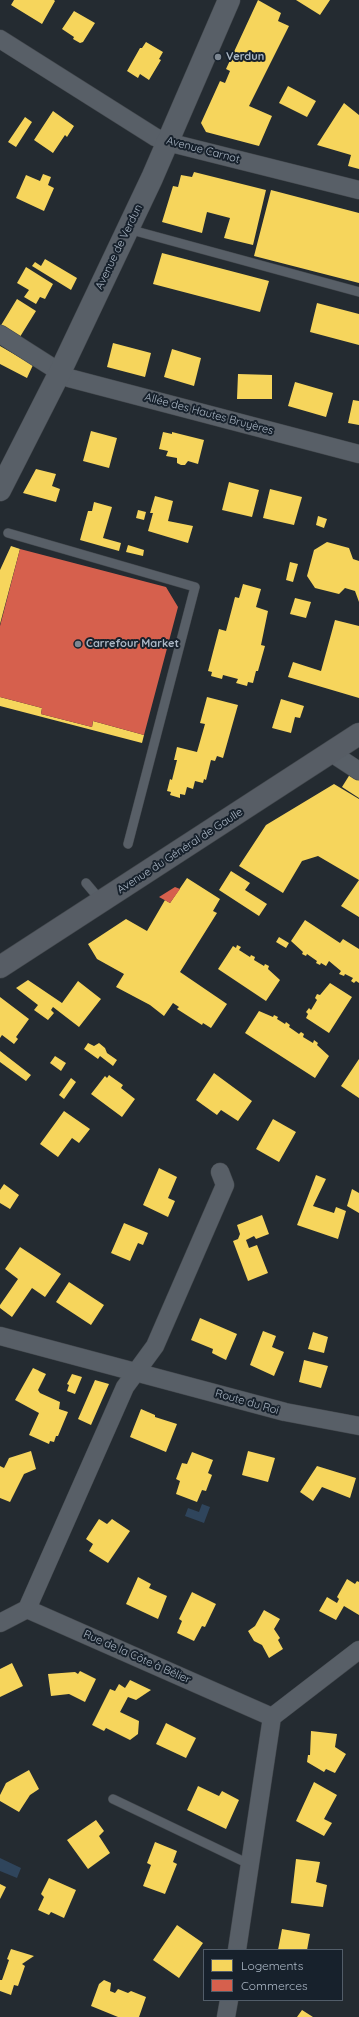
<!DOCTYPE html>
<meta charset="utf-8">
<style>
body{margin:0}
#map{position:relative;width:359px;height:2017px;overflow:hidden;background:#242b31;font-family:Quicksand,sans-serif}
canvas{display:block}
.legend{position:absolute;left:203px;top:1949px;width:140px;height:52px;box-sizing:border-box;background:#17212c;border:1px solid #525d69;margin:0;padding:5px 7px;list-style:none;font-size:12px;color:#abb7c5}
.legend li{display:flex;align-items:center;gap:8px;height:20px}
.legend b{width:20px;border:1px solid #525d69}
</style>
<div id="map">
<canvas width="359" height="2017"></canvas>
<ul class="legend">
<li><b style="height:11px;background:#f6d55c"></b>Logements</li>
<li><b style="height:11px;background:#d6604d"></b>Commerces</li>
</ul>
</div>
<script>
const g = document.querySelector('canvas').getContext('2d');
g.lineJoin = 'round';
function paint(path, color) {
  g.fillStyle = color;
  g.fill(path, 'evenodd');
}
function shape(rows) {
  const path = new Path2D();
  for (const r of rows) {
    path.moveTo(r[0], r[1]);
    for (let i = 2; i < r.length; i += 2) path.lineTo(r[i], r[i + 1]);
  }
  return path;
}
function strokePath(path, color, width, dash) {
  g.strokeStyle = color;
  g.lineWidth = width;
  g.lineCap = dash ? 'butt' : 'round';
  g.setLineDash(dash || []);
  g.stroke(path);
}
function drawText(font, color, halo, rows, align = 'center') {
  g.font = font + ' Quicksand,sans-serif';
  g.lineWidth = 4;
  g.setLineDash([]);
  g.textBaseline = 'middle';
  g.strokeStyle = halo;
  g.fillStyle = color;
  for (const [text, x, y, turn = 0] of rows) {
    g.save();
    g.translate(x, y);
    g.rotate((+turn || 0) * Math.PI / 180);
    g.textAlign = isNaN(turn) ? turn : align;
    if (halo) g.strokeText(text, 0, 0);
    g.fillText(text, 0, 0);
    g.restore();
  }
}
const water = shape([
 [202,1504,210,1507,204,1523,185,1516,188,1508,199,1512],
 [0,1858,21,1868,17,1878,0,1871]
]);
const homes = shape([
 [14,0,54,0,55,1,42,24,11,5],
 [258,0,281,13,278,21,289,26,249,106,272,116,259,146,206,132,201,123,220,81,225,83,230,71,226,69],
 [296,0,330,0,320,15],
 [74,11,95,23,83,42,80,43,73,39,74,37,62,29],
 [146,42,163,52,159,59,161,60,149,80,140,74,138,78,127,71,140,48,142,48],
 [288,86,316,101,307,117,279,103],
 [344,103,359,115,359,169,348,166,351,155,317,145],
 [53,111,74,126,67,137,65,135,53,153,34,140],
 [25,117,32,122,16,147,8,142],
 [194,172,266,190,253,245,224,238,230,218,207,212,202,233,162,222,173,186,178,187,181,175,192,177],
 [43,174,51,177,48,185,54,188,44,211,16,198,26,175,40,181],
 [271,190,359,213,359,283,254,256],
 [162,253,269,281,260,312,153,284],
 [45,259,77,278,71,290,32,266,35,262,41,266],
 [26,267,53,284,45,299,40,297,36,304,24,297,29,290,17,283],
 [17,299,36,311,18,340,0,327],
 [317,303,359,314,359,345,310,332],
 [113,343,151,353,145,377,107,367],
 [0,346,33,365,27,378,0,364],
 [172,349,201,358,194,386,164,377],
 [238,374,272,375,272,399,237,399],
 [295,382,333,393,326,417,288,406],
 [353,400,359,401,359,425,348,423],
 [91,431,117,438,109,468,83,461],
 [163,432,172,434,172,432,204,440,198,464,188,461,185,465,181,465,177,463,177,458,166,456,168,451,159,449],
 [36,469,56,474,52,486,60,489,56,502,23,493],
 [229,482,259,490,252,517,222,510],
 [270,489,302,497,294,525,263,518],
 [155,496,173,501,168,521,193,526,188,543,148,531,153,513,150,513],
 [94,502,112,507,103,538,121,543,119,551,80,540,88,511,92,511],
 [138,510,146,512,144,520,136,518],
 [318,516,327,519,324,528,316,525],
 [327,542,349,548,353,559,359,561,359,602,355,591,345,588,339,594,315,588,307,576,314,550],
 [128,545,144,550,143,556,126,552],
 [11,546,20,549,0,624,0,570],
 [290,562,298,564,293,582,286,580],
 [243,584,261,589,256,607,268,611,261,645,265,646,258,671,256,671,253,683,248,682,247,686,236,683,238,679,223,675,222,679,211,676,212,672,208,671,219,629,226,631,235,597,239,598],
 [295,598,311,602,306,618,290,614],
 [335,620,359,626,359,698,288,677,293,662,321,671],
 [0,697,42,708,41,714,92,727,93,721,144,735,142,743,0,706],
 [207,697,238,705,223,758,217,756,215,761,211,760,206,780,204,779,203,783,195,781,193,789,187,787,185,795,180,794,180,798,170,795,171,792,167,791,170,779,172,780,177,760,174,760,177,747,197,752,205,724,200,723],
 [281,699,304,706,300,718,295,717,291,733,272,728],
 [352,771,359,772,359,798,342,787],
 [334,784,359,799,359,917,341,906,359,880,318,856,302,861,283,893,239,866,266,825],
 [231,871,250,883,245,890,267,904,259,916,219,890],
 [187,878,220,899,213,911,217,913,180,972,227,1004,211,1028,203,1023,202,1025,177,1009,179,1007,173,1003,164,1016,150,1005,116,987,124,974,97,959,88,944,126,919,147,931,165,900,170,903],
 [305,920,340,943,343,939,359,949,359,983,356,981,354,983,351,981,353,978,345,974,344,976,339,974,341,971,329,961,326,966,321,963,320,965,316,963,317,961,307,954,306,956,302,954,303,952,291,941],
 [279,937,289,943,286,948,276,942],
 [237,945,241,947,239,950,250,957,251,955,255,957,254,960,264,966,265,964,269,966,268,969,280,980,266,1001,218,969,233,946,236,948],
 [28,980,62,1003,78,981,101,999,79,1027,53,1007,51,1010,54,1013,48,1020,34,1010,38,1005,16,988],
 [330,983,352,997,329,1033,306,1018,308,1014,306,1012,309,1008,311,1010,317,1000,315,998,317,994,320,995],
 [0,997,29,1019,16,1037,18,1039,14,1044,2,1035,0,1038],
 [259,1011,273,1017,274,1015,278,1017,277,1019,285,1024,286,1022,290,1025,289,1027,299,1034,301,1032,304,1034,303,1037,313,1043,314,1040,318,1043,317,1045,329,1056,315,1078,245,1033],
 [88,1043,94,1046,99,1043,105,1048,107,1053,117,1060,113,1066,100,1056,98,1059,84,1049],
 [0,1051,31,1075,26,1081,0,1062],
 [55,1056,66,1063,61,1071,50,1063],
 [359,1059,359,1098,341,1086],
 [214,1073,252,1101,238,1121,221,1110,217,1115,196,1100],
 [109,1075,123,1085,121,1088,135,1099,122,1117,91,1094,105,1076,107,1078],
 [71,1078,76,1082,64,1099,59,1095],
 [64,1111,90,1129,79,1143,72,1138,58,1157,40,1144],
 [273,1119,296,1132,279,1162,256,1149],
 [159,1168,177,1177,168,1198,175,1201,168,1217,143,1205],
 [316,1175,326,1179,313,1206,334,1213,336,1207,346,1211,338,1239,297,1225],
 [4,1184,19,1195,10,1209,0,1203,0,1190],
 [352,1189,359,1193,359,1213,347,1206],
 [262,1215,269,1234,256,1239,254,1236,246,1240,249,1248,257,1245,268,1273,248,1281,233,1241,238,1239,240,1234,237,1225],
 [124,1223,148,1233,143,1245,138,1243,130,1261,111,1253],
 [20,1247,61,1274,45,1297,32,1288,12,1317,0,1308,0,1305,18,1279,5,1269],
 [69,1282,104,1305,91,1325,56,1302],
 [200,1318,237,1334,226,1360,212,1353,213,1349,191,1340],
 [263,1331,276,1336,272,1347,284,1352,274,1376,250,1365],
 [313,1332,328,1337,324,1353,308,1349],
 [304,1360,328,1366,321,1388,299,1382],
 [33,1368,46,1374,38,1390,40,1393,60,1402,59,1409,68,1412,58,1436,56,1436,54,1442,50,1441,49,1444,29,1435,39,1413,15,1400],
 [72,1374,82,1377,75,1394,67,1391,69,1385,67,1384],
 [95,1380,109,1384,91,1425,78,1419],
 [141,1409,155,1415,155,1417,177,1424,166,1452,130,1437],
 [31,1451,36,1469,24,1474,10,1502,0,1498,0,1466,4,1468,9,1458],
 [248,1451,275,1458,268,1482,242,1475],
 [192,1452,213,1460,208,1473,212,1475,206,1491,202,1490,197,1502,176,1494,180,1481,176,1479,182,1463,187,1464],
 [317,1466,356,1478,350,1498,322,1487,313,1501,300,1492],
 [99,1519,107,1524,112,1519,130,1531,108,1563,89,1551,93,1544,86,1539],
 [138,1577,151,1584,149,1588,167,1596,158,1619,126,1604],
 [347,1579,355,1584,357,1581,359,1582,359,1615,344,1606,336,1620,319,1611,327,1597,337,1603,339,1599,337,1597],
 [192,1592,216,1604,205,1627,202,1626,194,1641,177,1633,182,1621,179,1619],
 [264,1610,280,1619,274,1629,280,1638,278,1640,283,1649,269,1658,262,1645,254,1641,248,1631,255,1626],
 [12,1663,23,1686,0,1697,0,1669],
 [80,1671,96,1679,85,1702,69,1694,51,1696,48,1674,75,1672,78,1674],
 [130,1680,151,1690,136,1700,128,1697,120,1712,139,1721,138,1734,130,1740,106,1728,104,1731,92,1725,110,1689,115,1691,119,1684,125,1688],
 [166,1723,196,1738,186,1758,156,1744],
 [311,1731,337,1734,335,1747,346,1754,335,1773,326,1769,324,1772,307,1762,308,1755,310,1755],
 [29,1770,39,1789,30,1795,19,1812,0,1801,0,1795,6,1783],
 [314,1782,337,1795,324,1819,332,1823,324,1836,296,1821],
 [198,1786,219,1796,222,1791,239,1800,226,1829,187,1810],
 [96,1820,104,1831,99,1836,110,1853,88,1869,67,1840],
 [155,1842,177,1851,173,1862,177,1864,165,1894,143,1886,151,1865,147,1863],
 [296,1859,320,1862,316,1882,327,1885,323,1907,291,1903],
 [49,1878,76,1890,64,1918,51,1912,49,1915,38,1910,44,1897,41,1894],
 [0,1884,6,1887,0,1899],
 [177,1925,203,1943,179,1978,153,1960],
 [282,1929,310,1934,307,1950,278,1950],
 [11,1949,34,1956,22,1964,25,1966,18,1986,14,1985,11,1995,0,1991,0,1980,2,1980,9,1960,7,1959],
 [104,1980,111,1983,110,1991,115,1993,118,1989,128,1993,131,1991,146,1997,139,2017,118,2017,91,2006,99,1984],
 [302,2010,313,2017,297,2017]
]);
const shops = shape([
 [20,549,166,587,178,607,144,735,93,721,92,727,41,714,42,708,0,697,0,626],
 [175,887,180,889,170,903,159,897]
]);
const service = shape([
 [128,229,359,292],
 [8,533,195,587,128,844],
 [86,883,102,902],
 [113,1799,251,1865]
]);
const minor = shape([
 [0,39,155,137,167,142,359,190],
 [0,334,69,378,359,454],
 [330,752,359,771],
 [220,1172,225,1185,155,1346,125,1387,27,1609,272,1717,237,1950],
 [0,1336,285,1412,359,1426],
 [0,1623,27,1609],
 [272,1717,359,1650],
 [226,2017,229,2000]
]);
const tertiary = shape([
 [0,490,60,372,152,178,229,0]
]);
const secondary = shape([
 [0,967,359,734]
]);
const markers = [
 [218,57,4,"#7c8691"],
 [78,644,4,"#7c8691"]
];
const poiNames = [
 ["Verdun",226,57],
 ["Carrefour Market",86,644]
];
const streetNames = [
 ["Avenue Carnot",203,150,15],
 ["Avenue de Verdun",119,247,-64],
 ["Allée des Hautes Bruyères",209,414,15],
 ["Avenue du Général de Gaulle",180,851,-33],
 ["Route du Roi",247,1402,16],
 ["Rue de la Côte à Bélier",137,1657,24]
];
paint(water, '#2f455c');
paint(homes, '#f6d55c');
paint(shops, '#d6604d');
strokePath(service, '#42474c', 10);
strokePath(minor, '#42474c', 19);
strokePath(tertiary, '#42474c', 23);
strokePath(secondary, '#42474c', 23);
strokePath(service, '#585f67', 9);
strokePath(minor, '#585f67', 18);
strokePath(tertiary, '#585f67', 22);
strokePath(secondary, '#575d65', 22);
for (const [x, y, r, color] of markers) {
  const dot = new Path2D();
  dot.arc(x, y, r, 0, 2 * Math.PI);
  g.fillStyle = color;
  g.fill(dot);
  strokePath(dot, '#17212c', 1.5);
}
drawText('bold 11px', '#abb7c5', '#17212c', poiNames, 'left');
drawText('11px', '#abb7c5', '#17212c', streetNames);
</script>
